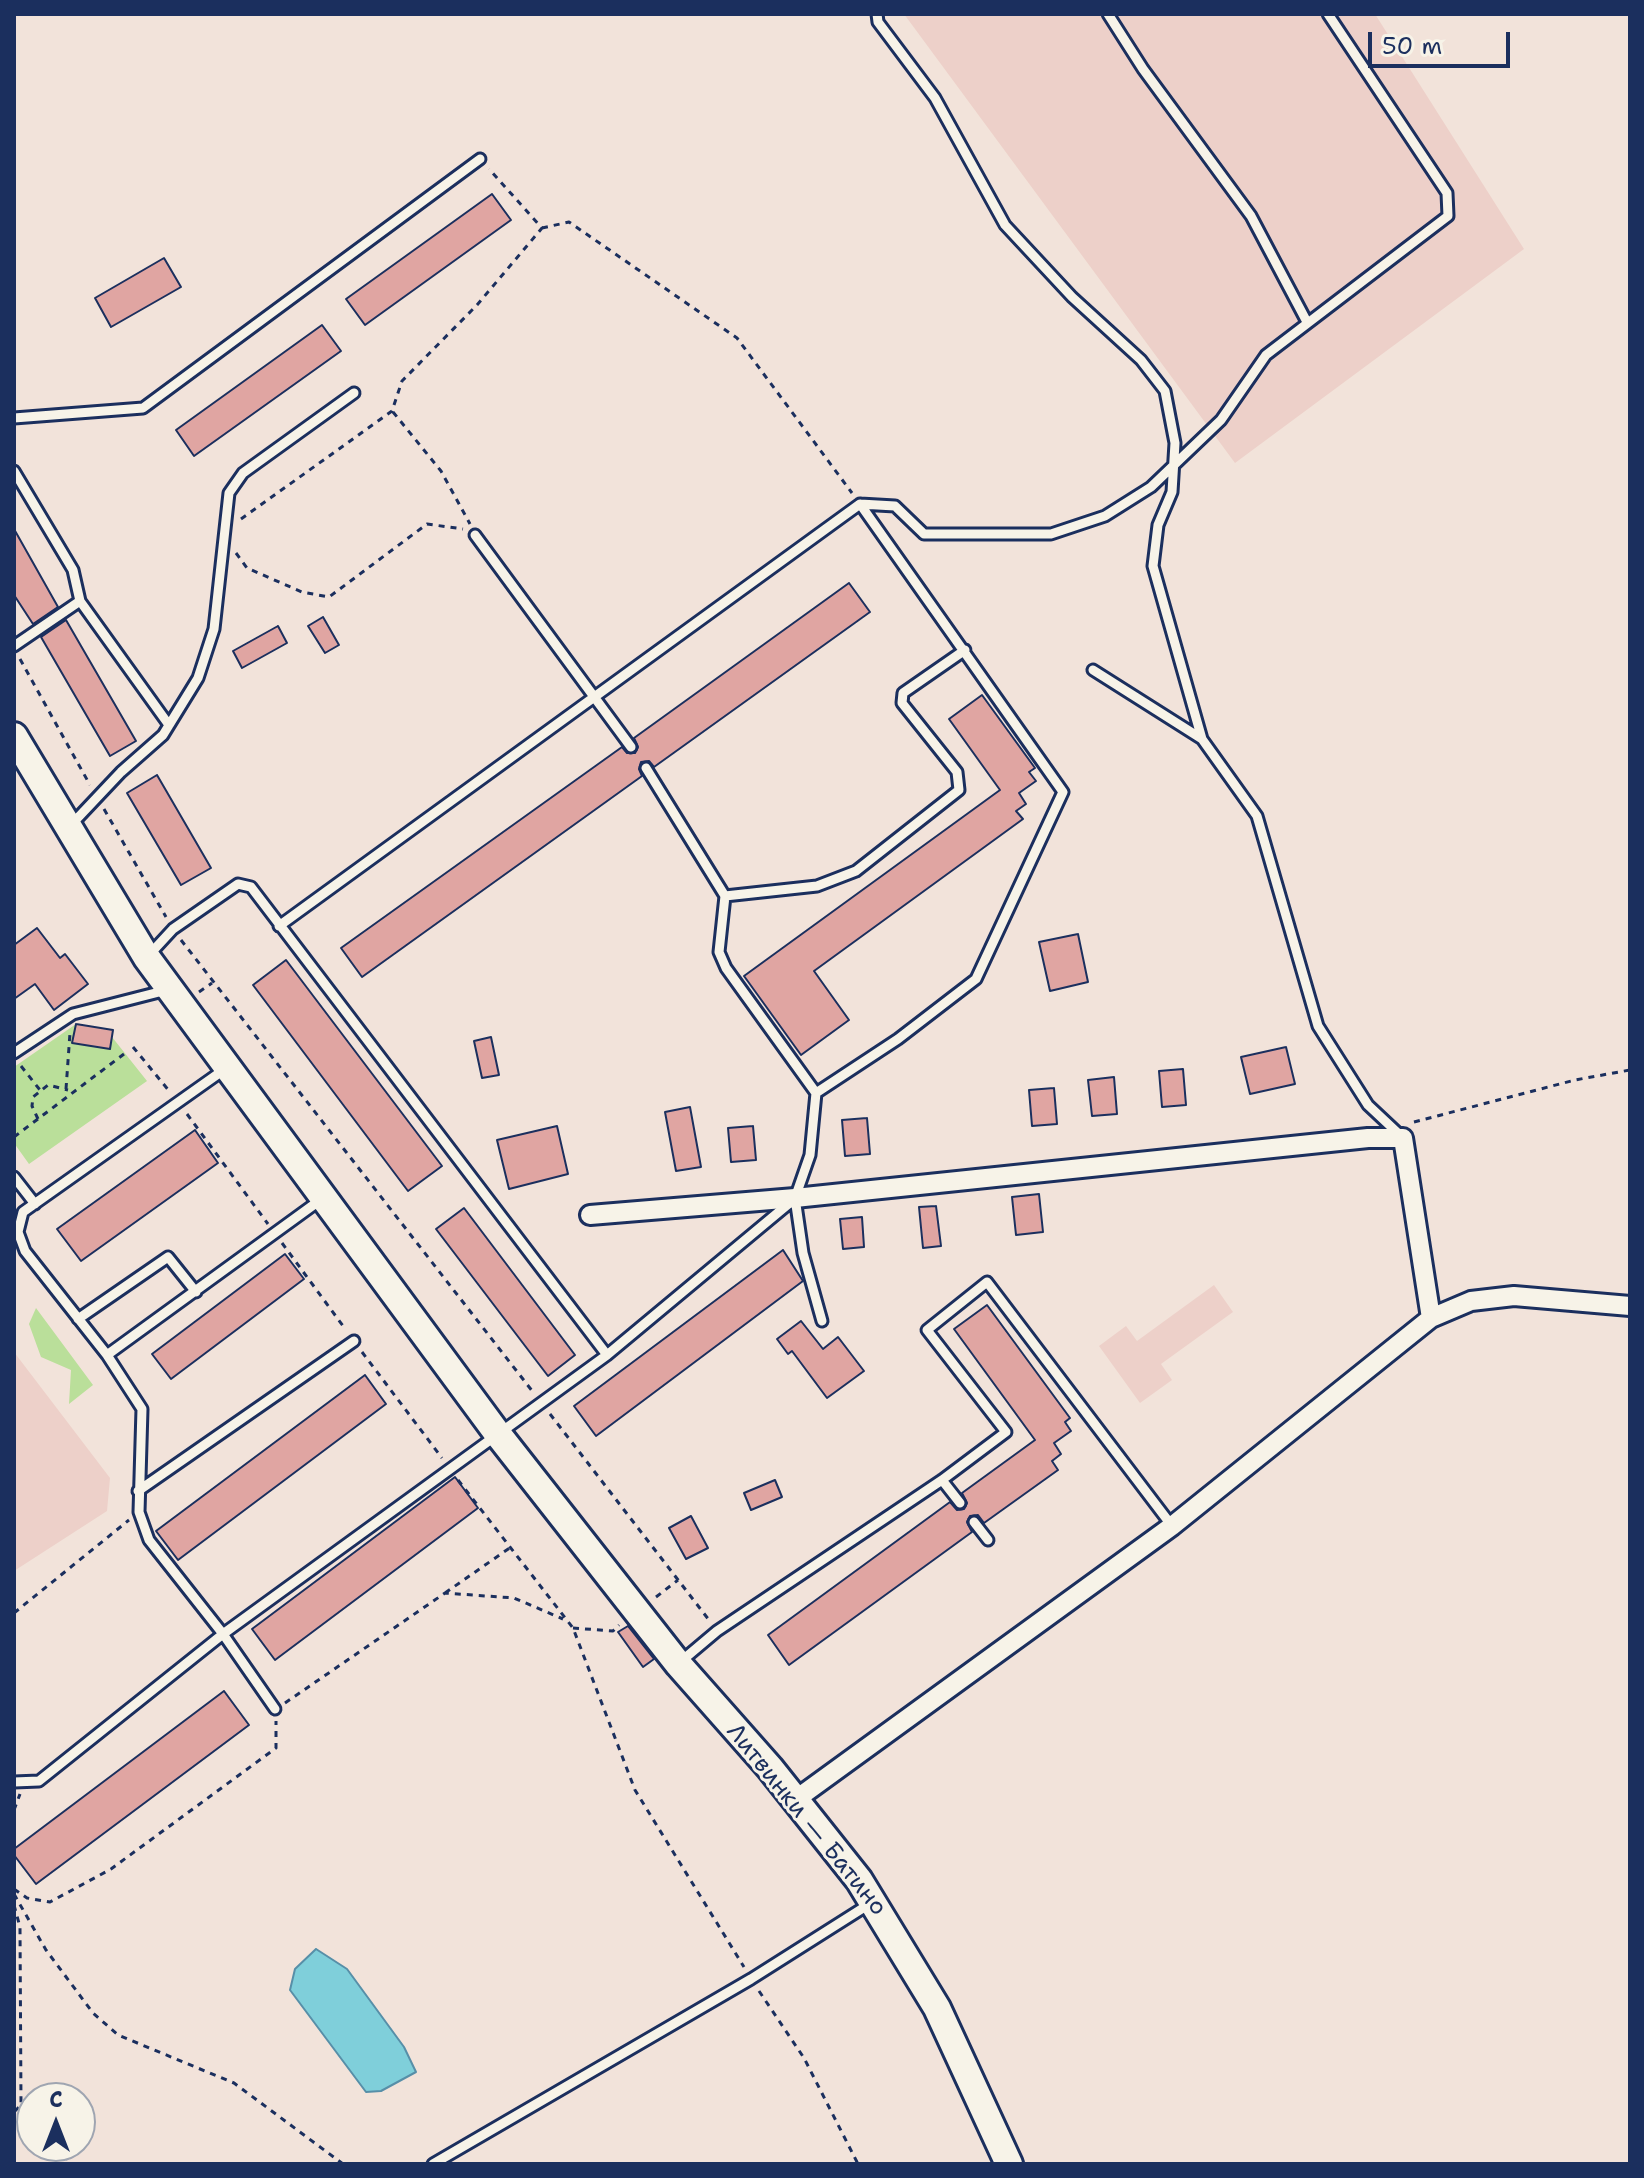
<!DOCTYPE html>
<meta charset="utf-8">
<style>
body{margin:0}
#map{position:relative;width:1644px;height:2178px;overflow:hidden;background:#f2e3da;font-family:"Shantell Sans",sans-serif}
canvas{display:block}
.frame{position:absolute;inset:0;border:16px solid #1b2f5e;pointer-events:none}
.north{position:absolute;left:16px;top:2082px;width:80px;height:80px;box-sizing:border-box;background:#f7f3e8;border:2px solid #9fa5b1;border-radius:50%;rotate:0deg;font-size:22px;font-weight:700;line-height:32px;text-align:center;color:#1b2f5e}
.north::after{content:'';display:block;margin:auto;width:28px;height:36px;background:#1b2f5e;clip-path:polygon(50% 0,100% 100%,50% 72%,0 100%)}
.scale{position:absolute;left:1368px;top:32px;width:142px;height:36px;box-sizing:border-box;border:4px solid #1b2f5e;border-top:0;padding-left:10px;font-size:24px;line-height:28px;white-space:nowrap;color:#1b2f5e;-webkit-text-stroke:6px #f7f3e8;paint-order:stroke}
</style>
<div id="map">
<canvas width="1644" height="2178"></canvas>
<div class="frame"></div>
<div class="north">С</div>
<div class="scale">50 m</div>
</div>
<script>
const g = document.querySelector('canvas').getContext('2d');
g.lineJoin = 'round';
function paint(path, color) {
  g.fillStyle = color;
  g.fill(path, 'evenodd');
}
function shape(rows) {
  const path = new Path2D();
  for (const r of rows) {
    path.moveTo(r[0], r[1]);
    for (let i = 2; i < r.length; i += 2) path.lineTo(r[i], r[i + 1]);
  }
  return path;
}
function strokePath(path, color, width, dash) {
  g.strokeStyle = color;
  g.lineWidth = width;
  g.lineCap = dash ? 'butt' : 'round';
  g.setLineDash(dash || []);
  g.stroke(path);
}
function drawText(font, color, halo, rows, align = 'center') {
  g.font = font + ' "Shantell Sans",sans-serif';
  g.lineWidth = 6;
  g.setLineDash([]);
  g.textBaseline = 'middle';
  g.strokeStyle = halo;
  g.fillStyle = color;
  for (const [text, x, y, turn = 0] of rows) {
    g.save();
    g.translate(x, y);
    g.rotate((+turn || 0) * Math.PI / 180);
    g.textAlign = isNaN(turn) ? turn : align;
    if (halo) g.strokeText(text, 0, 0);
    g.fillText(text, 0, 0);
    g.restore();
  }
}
const built = shape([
 [904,14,1375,14,1524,249,1235,463],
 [1214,1285,1233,1312,1161,1364,1172,1380,1140,1403,1099,1346,1126,1326,1137,1341],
 [14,1352,110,1478,107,1511,14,1571]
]);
const green = shape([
 [76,1024,73,1043,112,1037,147,1081,29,1164,14,1143,14,1067],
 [36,1308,93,1385,69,1404,71,1370,41,1357,29,1324]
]);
const water = shape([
 [316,1949,347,1969,404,2047,416,2072,381,2091,366,2092,290,1990,295,1969,316,1949]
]);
const building = shape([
 [492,194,511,220,365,325,346,299,492,194],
 [164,258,181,287,111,327,95,298,164,258],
 [322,325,341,351,194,456,176,430,322,325],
 [14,529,58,607,33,624,14,595,14,529],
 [849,583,870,612,654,767,649,761,641,762,639,769,642,776,362,977,341,948,622,747,627,753,635,753,638,747,634,738,849,583],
 [323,617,339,645,325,653,308,626,323,617],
 [66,620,136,741,110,756,41,637,66,620],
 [278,626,287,643,242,668,233,651,278,626],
 [982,695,1035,768,1029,772,1036,781,1019,793,1026,804,1016,811,1023,819,814,971,849,1020,801,1055,744,976,1000,790,949,719,982,695],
 [157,775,211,868,181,885,127,793,157,775],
 [37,928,60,958,65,954,88,984,54,1010,35,984,14,999,14,945,37,928],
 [1078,934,1088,982,1050,991,1039,942,1078,934],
 [286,960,442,1166,408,1191,253,985,286,960],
 [76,1024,113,1030,110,1049,72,1043,76,1024],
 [491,1037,499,1075,482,1078,474,1041,491,1037],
 [1286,1047,1295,1084,1250,1094,1241,1057,1286,1047],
 [1183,1069,1186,1105,1162,1107,1159,1071,1183,1069],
 [1114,1077,1117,1114,1092,1116,1088,1080,1114,1077],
 [1054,1088,1057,1124,1032,1126,1029,1090,1054,1088],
 [690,1107,701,1167,676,1171,665,1112,690,1107],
 [867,1118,870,1154,845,1156,842,1120,867,1118],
 [557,1126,568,1174,509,1189,497,1140,557,1126],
 [753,1126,756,1160,731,1162,728,1128,753,1126],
 [195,1130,218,1163,81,1261,57,1229,195,1130],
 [1039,1194,1043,1232,1016,1235,1012,1197,1039,1194],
 [936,1206,941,1246,923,1248,919,1207,936,1206],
 [464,1208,575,1355,548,1376,436,1229,464,1208],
 [862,1217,864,1247,843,1249,840,1219,862,1217],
 [783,1250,803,1281,596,1436,574,1406,783,1250],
 [285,1254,304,1279,171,1379,152,1354,285,1254],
 [987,1305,1070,1418,1065,1422,1071,1431,1054,1443,1061,1454,1052,1461,1058,1470,984,1523,978,1515,970,1516,967,1522,972,1532,789,1665,768,1635,950,1502,957,1510,964,1509,967,1503,962,1493,1035,1440,954,1329,987,1305],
 [801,1321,823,1349,838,1337,864,1371,827,1398,792,1351,788,1354,777,1339,801,1321],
 [365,1375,386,1404,178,1560,156,1531,365,1375],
 [455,1477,478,1508,275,1660,252,1629,455,1477],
 [775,1480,782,1497,751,1510,744,1493,775,1480],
 [691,1516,708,1548,686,1559,669,1528,691,1516],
 [628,1626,654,1659,643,1667,618,1632,628,1626],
 [224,1691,249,1725,36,1884,14,1855,14,1849,224,1691]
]);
const path = shape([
 [542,228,569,222,737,338,852,493],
 [393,412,441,471,470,524],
 [241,519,392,411,402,381,477,305,542,228,489,169],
 [236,553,247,568,302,592,329,597,427,524,463,529],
 [20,659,90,785],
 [104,809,166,917],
 [181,940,533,1392],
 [199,992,212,983],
 [133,1047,170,1092],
 [21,1066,40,1090],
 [66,1089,70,1033],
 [187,1114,268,1224],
 [38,1119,32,1106,33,1097,48,1085,68,1090],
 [1414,1122,1575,1080,1630,1070],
 [14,1137,124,1054],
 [282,1243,346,1330],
 [362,1352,442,1458],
 [550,1414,709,1620],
 [458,1480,573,1628,635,1790,744,1967],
 [445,1593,511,1547],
 [656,1597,678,1580],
 [14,1613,129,1520],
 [573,1628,613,1631,619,1625],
 [285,1703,445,1593,514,1598,563,1619],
 [14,1810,20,1794],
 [14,1889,27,1898,50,1902,111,1869,276,1748,276,1721],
 [14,1894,46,1950,93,2013,118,2035,234,2083,343,2164],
 [14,1905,20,1927,21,2105,14,2112],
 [759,1991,804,2058,858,2164],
 [21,2105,32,2118],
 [56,2146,72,2164]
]);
const lane = shape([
 [877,14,878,22,935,98,1005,225,1072,297,1141,360,1165,391,1175,443,1172,492,1158,525,1153,566,1202,739],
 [1108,14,1143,69,1251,216,1307,322],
 [14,418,143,408,480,159],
 [14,471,73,570,80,601,169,725],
 [475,535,631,747],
 [14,646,80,601],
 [1093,670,1202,739,1257,816,1318,1026,1368,1105,1401,1136],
 [646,768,725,896,719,952,726,968,816,1093],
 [71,825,121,772,163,735,198,678,214,629,229,493,243,473,354,393],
 [725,896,817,886,856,871,959,790,957,772,902,703,903,693,965,650],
 [279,926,860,504,895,506,924,534,1051,534,1105,516,1151,487,1221,420,1266,355,1448,216,1447,193,1328,14],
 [149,955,173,929,238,884,251,887,607,1355],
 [14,1053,73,1014,167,990],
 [14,1177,35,1204],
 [78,1319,168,1257,196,1292],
 [822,1321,803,1253,795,1198,810,1155,816,1093,898,1039,976,979,1063,792,860,504],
 [107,1355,25,1251,18,1232,23,1212,225,1069],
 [942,1480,960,1503],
 [138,1491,354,1341],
 [974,1522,988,1540],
 [679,1663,717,1631,942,1480,1006,1432,927,1330,987,1282,1172,1526],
 [275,1709,223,1634,149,1540,139,1512,142,1409,107,1355,323,1198],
 [14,1782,39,1781,223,1634,607,1355,792,1201],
 [433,2164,751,1979,871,1903]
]);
const street = shape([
 [590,1215,795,1198,1368,1138,1403,1138,1431,1318],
 [795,1800,1172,1526,1431,1318,1471,1301,1514,1296,1630,1306]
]);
const secondary = shape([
 [14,736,147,958,497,1433,679,1665,770,1768,859,1880,937,2008,1009,2164]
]);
const streetNames = [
 ["Литвинки — Батино",806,1820,51]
];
paint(built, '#edd0c9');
paint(green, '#badf9a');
paint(water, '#7fcfda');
strokePath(water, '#578fa8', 2);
paint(building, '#e0a5a2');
strokePath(building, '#1b2f5e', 2);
strokePath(lane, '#1b2f5e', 15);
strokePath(street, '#1b2f5e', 24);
strokePath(secondary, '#1b2f5e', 32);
strokePath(path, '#1b2f5e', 3, [6, 6]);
strokePath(lane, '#f7f3e8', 9);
strokePath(street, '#f7f3e8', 18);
strokePath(secondary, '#f7f3e8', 26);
drawText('24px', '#1b2f5e', '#f7f3e8', streetNames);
</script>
